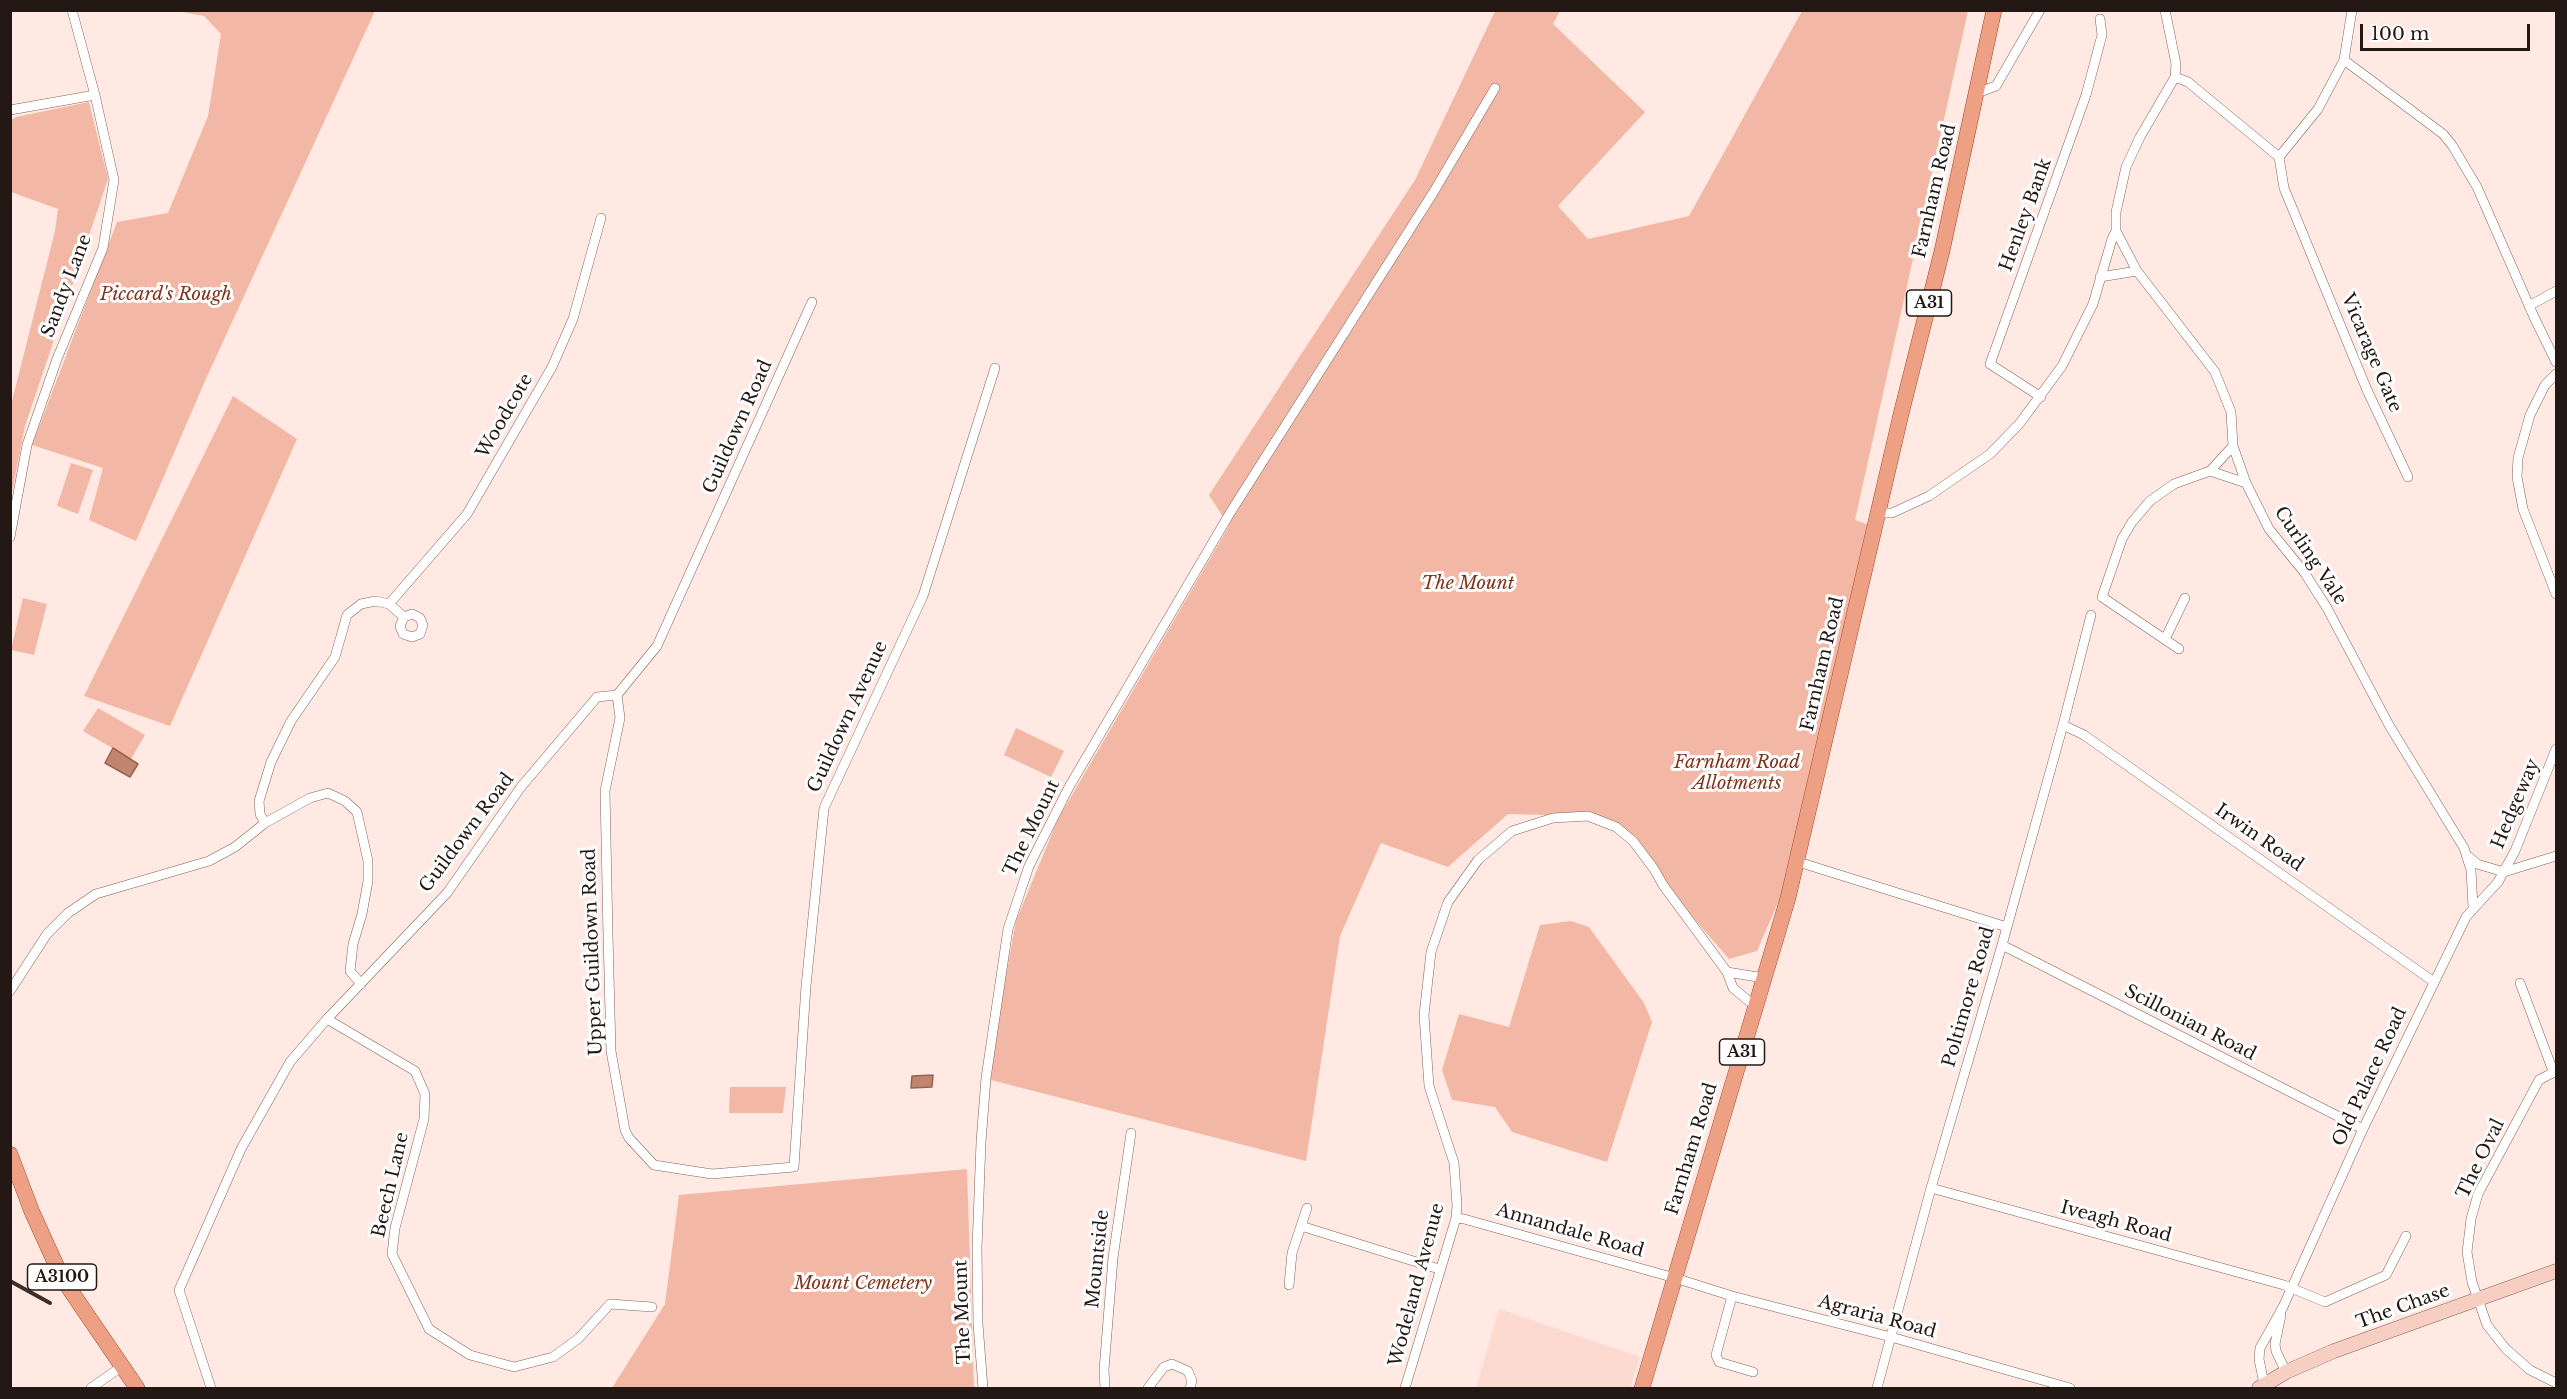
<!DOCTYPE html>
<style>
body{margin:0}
#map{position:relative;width:2567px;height:1399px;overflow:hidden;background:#ffe9e2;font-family:"Libre Baskerville",serif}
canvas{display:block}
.frame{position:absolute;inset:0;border:12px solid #241814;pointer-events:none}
.scale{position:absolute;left:2360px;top:24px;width:170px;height:27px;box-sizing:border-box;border:3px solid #241814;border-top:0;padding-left:8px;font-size:18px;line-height:21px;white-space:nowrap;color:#241814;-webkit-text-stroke:4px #fff;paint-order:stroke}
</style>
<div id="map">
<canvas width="2567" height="1399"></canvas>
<div class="frame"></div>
<div class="scale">100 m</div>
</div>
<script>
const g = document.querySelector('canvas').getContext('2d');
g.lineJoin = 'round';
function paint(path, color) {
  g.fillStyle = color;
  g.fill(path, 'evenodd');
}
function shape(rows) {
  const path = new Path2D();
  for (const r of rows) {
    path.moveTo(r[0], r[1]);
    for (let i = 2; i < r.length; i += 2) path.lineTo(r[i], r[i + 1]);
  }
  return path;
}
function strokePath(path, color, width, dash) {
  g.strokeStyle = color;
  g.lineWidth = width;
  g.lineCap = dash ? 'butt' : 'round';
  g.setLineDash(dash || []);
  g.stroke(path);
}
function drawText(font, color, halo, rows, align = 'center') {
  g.font = font + ' "Libre Baskerville",serif';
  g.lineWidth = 6;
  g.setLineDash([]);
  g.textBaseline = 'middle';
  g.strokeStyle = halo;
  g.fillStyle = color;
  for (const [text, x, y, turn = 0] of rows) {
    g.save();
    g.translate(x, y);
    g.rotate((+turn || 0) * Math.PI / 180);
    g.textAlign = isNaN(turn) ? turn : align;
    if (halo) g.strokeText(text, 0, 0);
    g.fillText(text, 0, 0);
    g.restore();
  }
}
const built = shape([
 [1499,1309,1640,1357,1630,1388,1476,1388]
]);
const green = shape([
 [177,11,375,11,205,381,136,541,89,520,103,468,32,445,117,222,168,213,208,116,221,34,204,16],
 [1495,11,1560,11,1553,24,1645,112,1558,206,1588,239,1689,216,1802,11,1968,11,1855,520,1872,526,1781,896,1757,951,1729,959,1664,884,1633,841,1588,816,1508,814,1448,867,1381,843,1340,936,1306,1161,987,1079,1016,921,1058,819,1229,526,1209,495,1415,180],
 [89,102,108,179,25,426,11,497,11,405,55,231,58,209,11,192,11,120,16,117],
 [233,396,297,439,170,726,84,696],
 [71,463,93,470,78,514,57,506],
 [23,598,47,604,34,655,11,650],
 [98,708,145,735,131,759,83,731],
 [1016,728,1064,751,1051,777,1004,755],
 [1571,921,1589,927,1644,1003,1652,1022,1607,1162,1512,1132,1495,1107,1452,1100,1442,1070,1459,1014,1509,1027,1540,925],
 [730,1087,786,1087,783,1113,729,1113],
 [967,1169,974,1388,612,1388,665,1304,679,1195]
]);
const water = shape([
 [113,748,138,764,130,777,105,763,113,748],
 [933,1075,932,1087,911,1088,912,1076,933,1075]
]);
const street = shape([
 [2165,10,2176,64,2175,77,2140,137,2126,167,2116,212,2116,231,2137,271,2215,372,2231,412,2233,446,2246,483,2269,529,2304,572,2327,608,2389,725,2464,848,2471,870,2473,907],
 [2344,60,2443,134,2452,145,2477,187,2534,317,2556,362],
 [2175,77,2188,82,2279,157,2284,188,2367,390,2408,477],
 [1977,93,1996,86,2040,10],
 [10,110,95,95],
 [2279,157,2318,109,2344,60,2352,10],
 [2100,277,2137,271],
 [2529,306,2556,291],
 [2556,374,2545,385,2530,415,2518,458,2517,477,2523,509,2556,594],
 [2041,397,1990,364,2086,95,2102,35,2100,19],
 [2210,471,2246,483],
 [1878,513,1892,513,1929,496,1990,454,2020,423,2062,366,2093,304,2112,239,2116,231],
 [10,537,27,445,57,359,103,248,114,180,95,95,72,10],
 [389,604,467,514,552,367,573,319,601,218],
 [2165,639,2185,598],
 [2179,649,2102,597,2122,539,2132,522,2150,501,2174,484,2210,471,2233,446],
 [617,695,620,718,605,791,608,935,611,1051,625,1130,629,1138,654,1165,712,1174,794,1167,806,986,824,808,923,596,995,368],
 [2063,725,2084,735,2434,982],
 [265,823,260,814,259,801,271,762,291,721,335,657,347,615,361,604,376,601,389,604,404,617,400,626,403,634,412,637,420,634,423,625,420,618,412,614,404,617],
 [2469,857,2477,864,2504,872,2556,856],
 [1795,861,2007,927],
 [2002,945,2363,1129],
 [1727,972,1764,978],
 [2520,983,2553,1071],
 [10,991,47,934,68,913,96,894,209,861,235,847,265,823,310,798,328,793,345,801,357,812,368,861,368,881,362,914,353,944,350,971,361,984],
 [327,1019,415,1071,425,1094,424,1119,395,1228,392,1254,429,1329,470,1355,514,1367,553,1357,579,1338,610,1304,652,1307],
 [2556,1071,2539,1080,2478,1194,2471,1219,2467,1252,2472,1282,2487,1325,2506,1349,2530,1370,2556,1383],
 [1931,1188,2284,1285,2325,1302,2386,1275,2406,1236],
 [1456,1218,1464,1219,1675,1278,1732,1296,1891,1337,2070,1388],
 [1301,1226,1307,1208],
 [1289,1285,1292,1253,1301,1226,1439,1269],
 [1732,1296,1716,1355,1719,1362,1753,1372],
 [2281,1315,2275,1344,2276,1351,2286,1372],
 [2264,1384,2259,1359,2260,1348,2283,1307,2363,1129,2466,917,2498,882,2515,851,2556,749],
 [91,1388,121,1367],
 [211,1388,179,1290,241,1149,290,1062,327,1019,447,893,521,787,597,697,617,695,657,646,812,302],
 [983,1388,978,1324,977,1248,981,1142,986,1078,1008,929,1029,866,1069,787,1230,513,1433,193,1495,88],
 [1105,1388,1104,1370,1113,1258,1131,1133],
 [1148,1388,1164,1367,1172,1364,1188,1371,1192,1381,1190,1388],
 [1405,1388,1456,1218,1457,1205,1454,1163,1429,1086,1424,1015,1431,952,1448,902,1478,860,1512,831,1553,818,1588,816,1616,827,1633,841,1654,869,1663,885,1727,972,1733,988,1756,1007],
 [1877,1388,1931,1188,2002,945,2063,725,2091,615]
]);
const secondary = shape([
 [2259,1388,2286,1372,2334,1351,2556,1271]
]);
const primary = shape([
 [10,1154,32,1212,62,1278,137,1388],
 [1642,1388,1788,898,1902,410,1942,251,1994,10]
]);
const rail = shape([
 [10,1281,50,1303]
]);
const shields = [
 [1929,303,45],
 [1742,1052,45],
 [62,1277,69]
];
const shieldNames = [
 ["A31",1929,303],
 ["A31",1742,1052],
 ["A3100",62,1277]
];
const streetNames = [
 ["Farnham Road",1935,191,-77],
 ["Henley Bank",2026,215,-70],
 ["Sandy Lane",67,286,-69],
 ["Vicarage Gate",2371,353,67],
 ["Woodcote",505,416,-60],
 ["Guildown Road",738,427,-66],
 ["Curling Vale",2310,556,56],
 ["Farnham Road",1823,664,-77],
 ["Guildown Avenue",848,717,-65],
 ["Hedgeway",2516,804,-67],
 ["The Mount",1032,828,-64],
 ["Guildown Road",467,833,-53],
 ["Irwin Road",2259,838,35],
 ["Upper Guildown Road",593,952,-92],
 ["Poltimore Road",1969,997,-74],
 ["Scillonian Road",2190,1023,27],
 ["Old Palace Road",2370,1077,-65],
 ["Farnham Road",1692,1149,-73],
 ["The Oval",2481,1159,-64],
 ["Beech Lane",391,1185,-77],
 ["Iveagh Road",2116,1222,15],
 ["Annandale Road",1570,1231,16],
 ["Mountside",1098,1259,-84],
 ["Wodeland Avenue",1417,1285,-75],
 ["The Chase",2403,1307,-20],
 ["The Mount",963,1312,-92],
 ["Agraria Road",1877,1317,15]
];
const parkNames = [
 ["Piccard's Rough",166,295],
 ["The Mount",1468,584],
 ["Farnham Road",1737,763],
 ["Allotments",1737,784],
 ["Mount Cemetery",863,1284]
];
paint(built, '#fddacf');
paint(green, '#f3b8a5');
paint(water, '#c3846f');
strokePath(water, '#936454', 1.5);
strokePath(street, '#816359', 10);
strokePath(secondary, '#816359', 15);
strokePath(primary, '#a04728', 16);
strokePath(street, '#fff', 9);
strokePath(secondary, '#f6cfc2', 14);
strokePath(primary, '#eea085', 15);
strokePath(rail, '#3b2e29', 4);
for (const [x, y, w] of shields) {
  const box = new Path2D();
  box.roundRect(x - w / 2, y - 13, w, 26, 4.5);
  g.fillStyle = '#fff';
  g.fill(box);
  strokePath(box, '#241814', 1.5);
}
drawText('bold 16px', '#241814', null, shieldNames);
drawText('18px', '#241814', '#fff', streetNames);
drawText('italic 18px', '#813419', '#fff', parkNames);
</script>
